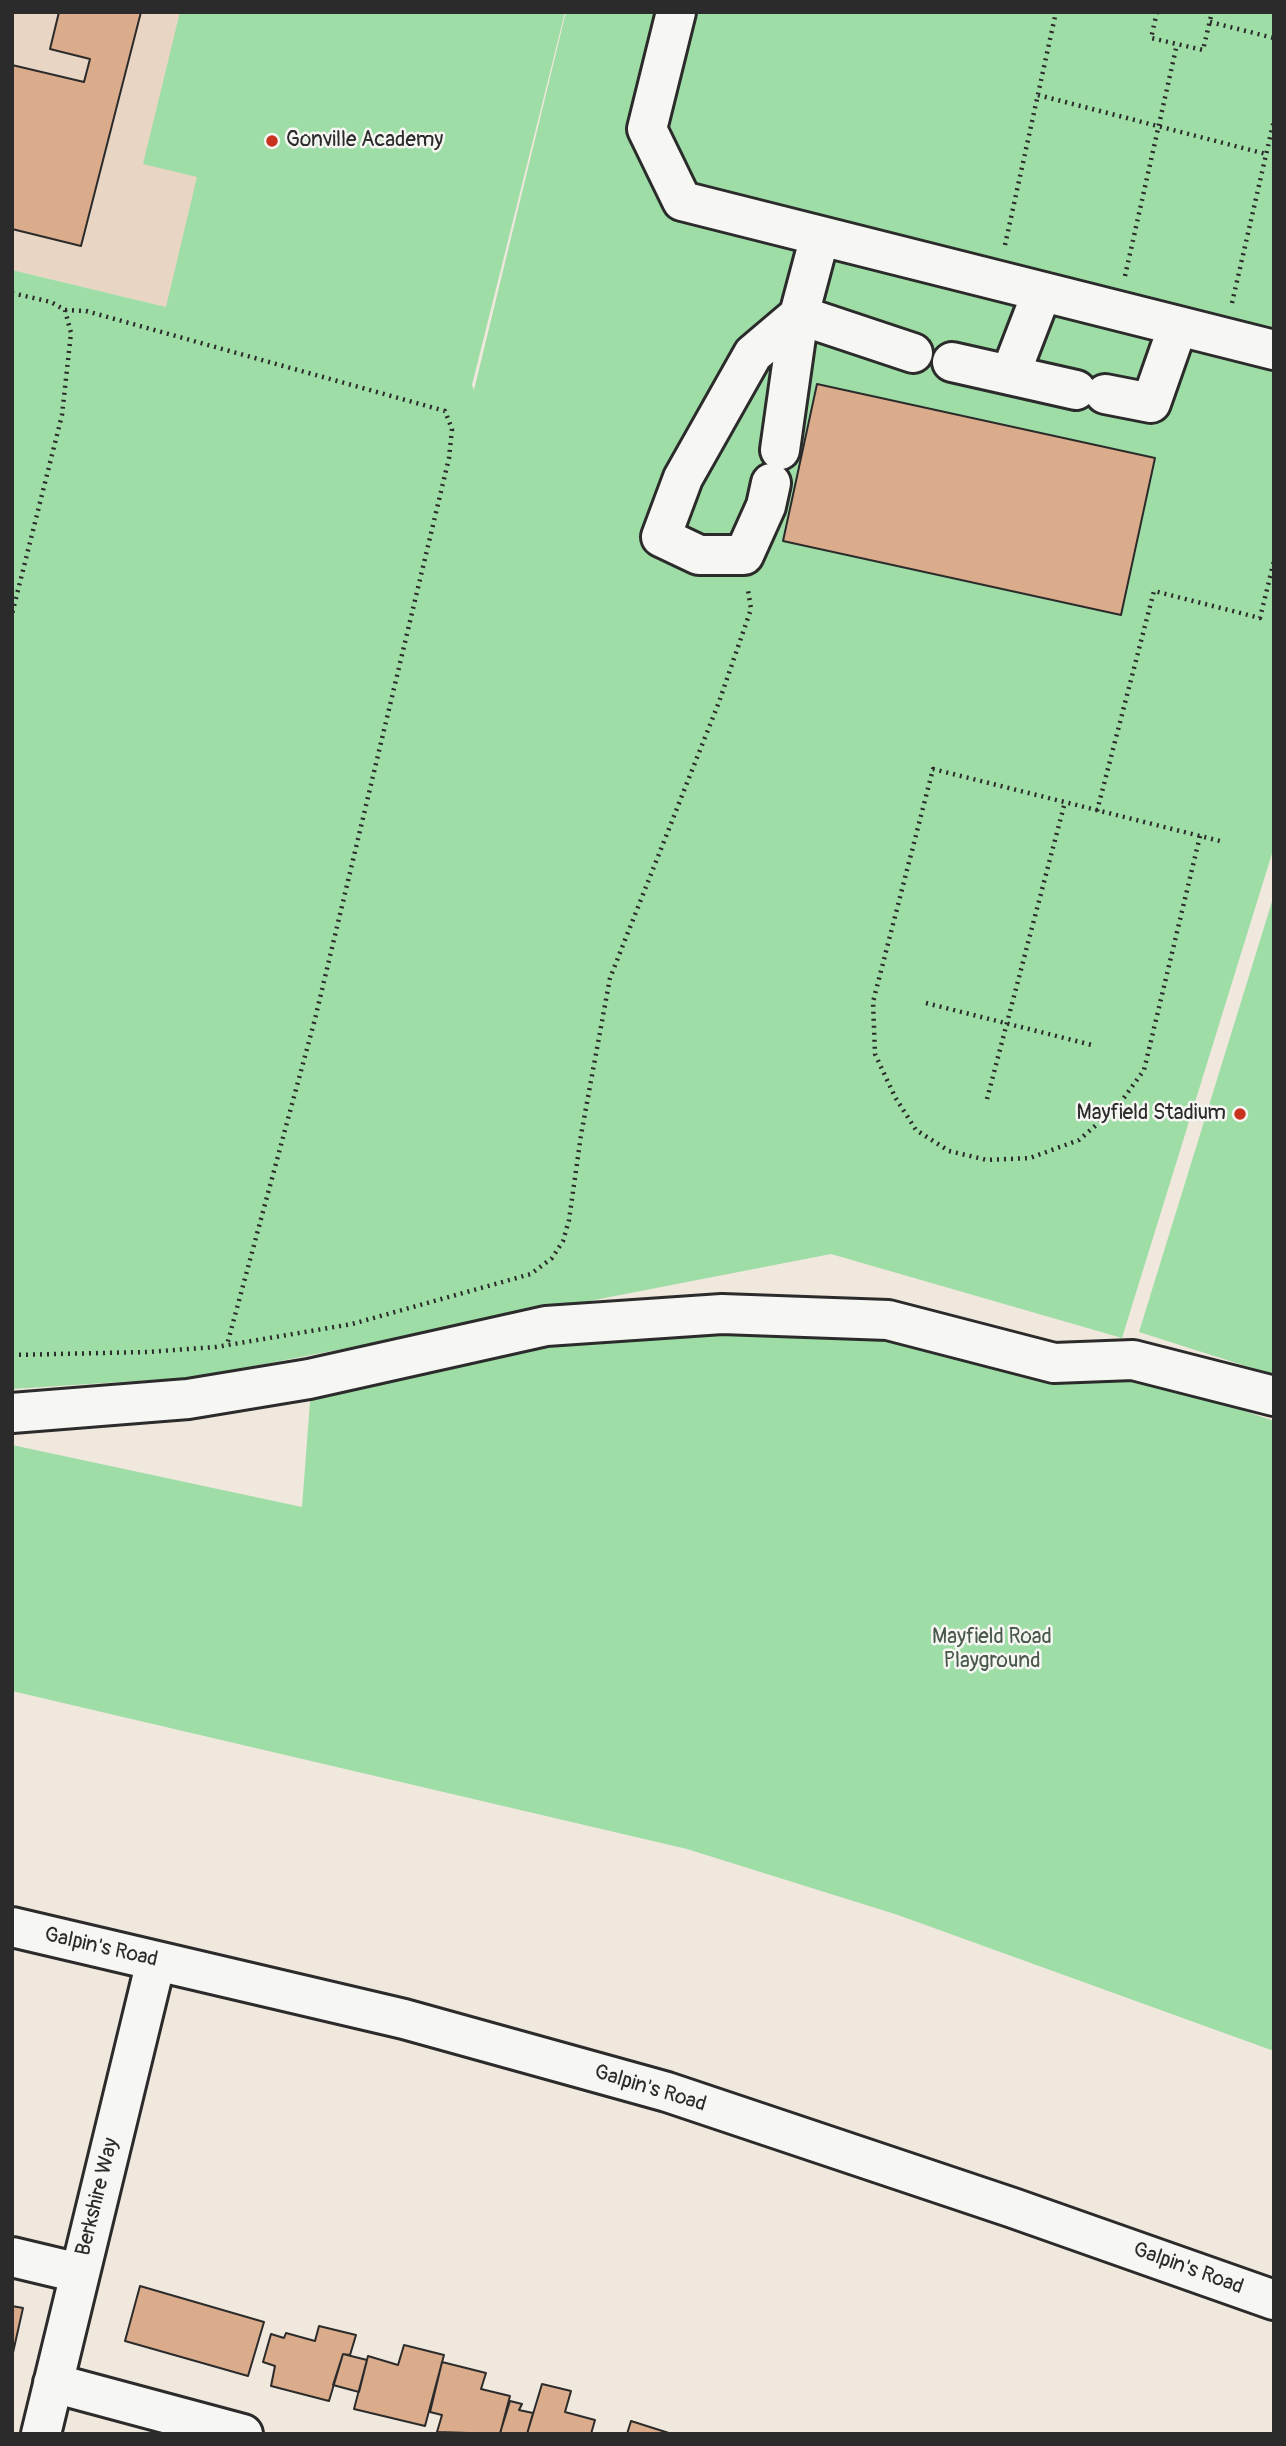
<!DOCTYPE html>
<style>
body{margin:0}
#map{position:relative;width:1286px;height:2446px;overflow:hidden;background:#f0e7dd;font-family:Pangolin,sans-serif}
canvas{display:block}
.frame{position:absolute;inset:0;border:14px solid #2b2b2b;pointer-events:none}
</style>
<div id="map">
<canvas width="1286" height="2446"></canvas>
<div class="frame"></div>
</div>
<script>
const g = document.querySelector('canvas').getContext('2d');
g.lineJoin = 'round';
function paint(path, color) {
  g.fillStyle = color;
  g.fill(path, 'evenodd');
}
function shape(rows) {
  const path = new Path2D();
  for (const r of rows) {
    path.moveTo(r[0], r[1]);
    for (let i = 2; i < r.length; i += 2) path.lineTo(r[i], r[i + 1]);
  }
  return path;
}
function strokePath(path, color, width, dash) {
  g.strokeStyle = color;
  g.lineWidth = width;
  g.lineCap = dash ? 'butt' : 'round';
  g.setLineDash(dash || []);
  g.stroke(path);
}
function drawText(font, color, halo, rows, align = 'center') {
  g.font = font + ' Pangolin,sans-serif';
  g.lineWidth = 5;
  g.setLineDash([]);
  g.textBaseline = 'middle';
  g.strokeStyle = halo;
  g.fillStyle = color;
  for (const [text, x, y, turn = 0] of rows) {
    g.save();
    g.translate(x, y);
    g.rotate((+turn || 0) * Math.PI / 180);
    g.textAlign = isNaN(turn) ? turn : align;
    if (halo) g.strokeText(text, 0, 0);
    g.fillText(text, 0, 0);
    g.restore();
  }
}
const built = shape([
 [12,12,565,12,294,338,12,270]
]);
const green = shape([
 [180,12,565,12,472,385,474,390,566,12,1274,12,1274,847,1122,1338,831,1254,198,1377,12,1389,12,270,166,307,197,177,143,164],
 [1274,895,1274,1375,1139,1332],
 [721,1325,887,1332,1132,1373,1274,1421,1274,2051,898,1915,687,1849,12,1691,12,1445,302,1507,311,1389,549,1338]
]);
const building = shape([
 [59,12,141,12,81,246,12,229,12,65,84,82,90,59,50,49,59,12],
 [817,384,1155,458,1121,615,783,541,817,384],
 [140,2286,264,2322,248,2376,125,2341,140,2286],
 [12,2306,23,2308,12,2357,12,2306],
 [319,2326,356,2335,350,2355,343,2354,329,2401,271,2386,275,2366,263,2362,271,2334,284,2338,286,2333,315,2341,319,2326],
 [404,2345,444,2355,425,2426,354,2409,368,2356,398,2365,404,2345],
 [343,2354,367,2360,359,2392,333,2385,343,2354],
 [442,2362,486,2373,481,2389,510,2396,500,2434,437,2432,442,2415,430,2412,442,2362],
 [542,2384,571,2391,565,2412,595,2420,591,2434,527,2434,542,2384],
 [510,2401,522,2404,519,2410,533,2413,527,2434,500,2433,510,2401],
 [631,2421,672,2434,627,2434,631,2421]
]);
const path = shape([
 [1157,12,1151,38,1203,50,1212,12],
 [1210,22,1274,38],
 [1038,95,1266,154],
 [1005,245,1056,12],
 [1125,276,1177,44],
 [12,293,51,302,65,310,71,333,62,415,12,614],
 [1232,303,1274,120],
 [65,310,86,311,445,411,452,429,449,458,315,1019,227,1345],
 [1097,811,1154,591,1260,618,1274,561],
 [1200,836,1144,1070,1118,1106,1079,1140,1030,1158,987,1160,949,1151,916,1130,895,1097,875,1054,873,1002,933,769,1220,841],
 [926,1003,1092,1045],
 [987,1099,1065,802],
 [12,1355,147,1352,216,1347,352,1324,531,1274,552,1258,563,1241,569,1220,581,1135,610,978,719,702,751,609,748,590]
]);
const minor = shape([
 [676,12,647,129,682,201,1274,350],
 [952,362,1076,390],
 [1010,375,1042,292],
 [1105,394,1151,403,1178,326],
 [780,450,799,315,913,353],
 [771,483,766,506,744,555,699,555,661,537,683,478,753,354,799,315,820,236],
 [12,1413,188,1399,309,1379,546,1326,722,1314,888,1320,1054,1363,1133,1360,1274,1396],
 [12,1927,404,2019,667,2092,1013,2208,1274,2300],
 [12,2257,79,2273],
 [53,2383,243,2434],
 [41,2434,156,1961]
]);
const markers = [
 [272,141,7,"#c8321e"],
 [1240,1114,7,"#c8321e"]
];
const poiNames = [
 ["Gonville Academy",286,141],
 ["Mayfield Stadium",1226,1114,"right"]
];
const parkNames = [
 ["Mayfield Road",992,1638],
 ["Playground",992,1662]
];
const streetNames = [
 ["Galpin's Road",101,1948,13],
 ["Galpin's Road",650,2089,17],
 ["Berkshire Way",98,2197,-76],
 ["Galpin's Road",1188,2269,20]
];
paint(built, '#e9d5c4');
paint(green, '#9edda6');
paint(building, '#daac8b');
strokePath(building, '#2b2b2b', 2);
strokePath(minor, '#2b2b2b', 44);
strokePath(path, '#2b2b2b', 4.5, [2, 5]);
strokePath(minor, '#f6f6f2', 38);
for (const [x, y, r, color] of markers) {
  const dot = new Path2D();
  dot.arc(x, y, r, 0, 2 * Math.PI);
  g.fillStyle = color;
  g.fill(dot);
  strokePath(dot, '#f6f6f2', 2.5);
}
drawText('21px', '#2b2b2b', '#f6f6f2', poiNames, 'left');
drawText('21px', '#48584a', '#f6f6f2', parkNames);
drawText('21px', '#2b2b2b', '#f6f6f2', streetNames);
</script>
